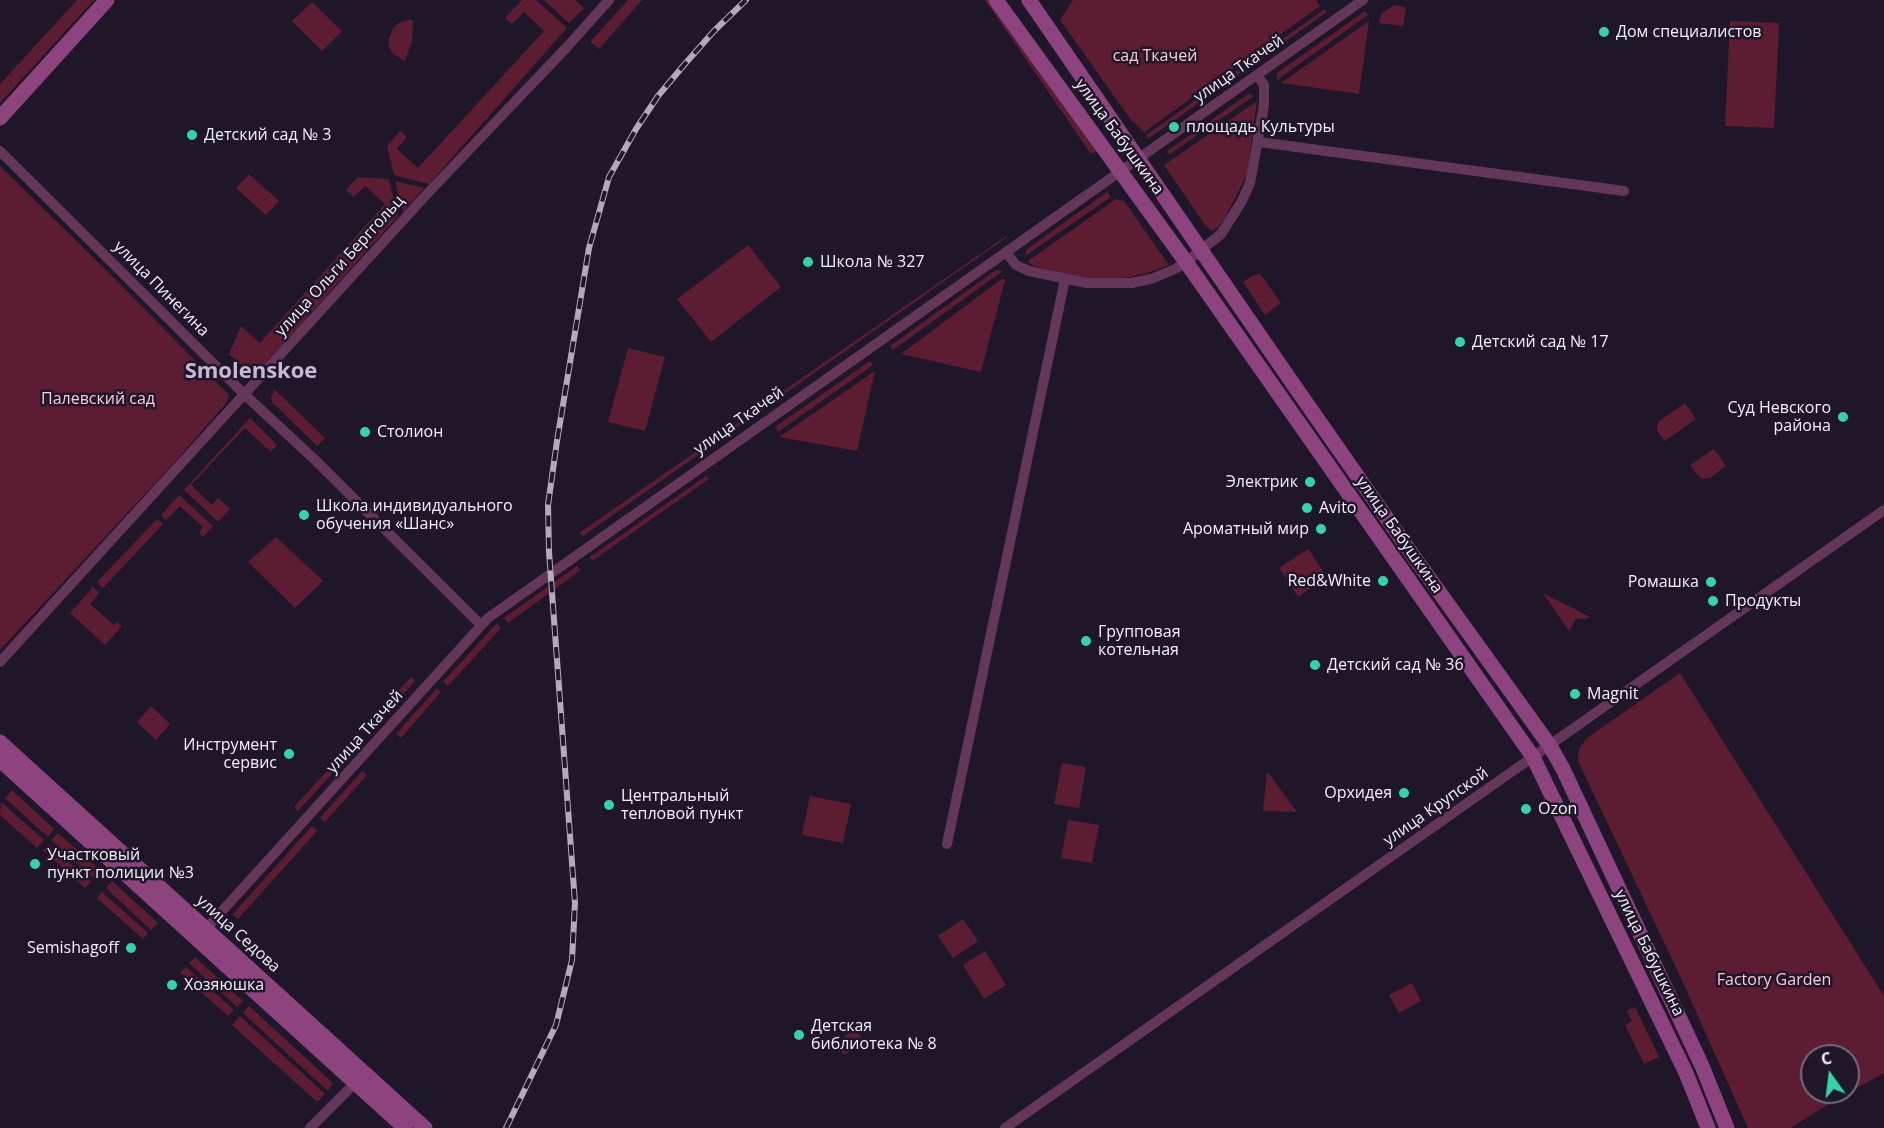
<!DOCTYPE html>
<meta charset="utf-8">
<style>
body{margin:0}
#map{position:relative;width:1884px;height:1128px;overflow:hidden;background:#201629;font-family:"Open Sans",sans-serif}
canvas{display:block}
.north{position:absolute;left:1800px;top:1044px;width:60px;height:60px;box-sizing:border-box;background:#201629;border:2px solid #756c7d;border-radius:50%;rotate:346deg;font-size:16px;font-weight:700;line-height:24px;text-align:center;color:#f5eefc}
.north::after{content:'';display:block;margin:auto;width:21px;height:27px;background:#34d4a8;clip-path:polygon(50% 0,100% 100%,50% 72%,0 100%)}
</style>
<div id="map">
<canvas width="1884" height="1128"></canvas>
<div class="north">С</div>
</div>
<script>
const g = document.querySelector('canvas').getContext('2d');
g.lineJoin = 'round';
function paint(path, color) {
  g.fillStyle = color;
  g.fill(path, 'evenodd');
}
function shape(rows) {
  const path = new Path2D();
  for (const r of rows) {
    path.moveTo(r[0], r[1]);
    for (let i = 2; i < r.length; i += 2) path.lineTo(r[i], r[i + 1]);
  }
  return path;
}
function strokePath(path, color, width, dash) {
  g.strokeStyle = color;
  g.lineWidth = width;
  g.lineCap = dash ? 'butt' : 'round';
  g.setLineDash(dash || []);
  g.stroke(path);
}
function drawText(font, color, halo, rows, align = 'center') {
  g.font = font + ' "Open Sans",sans-serif';
  g.lineWidth = 5;
  g.setLineDash([]);
  g.textBaseline = 'middle';
  g.strokeStyle = halo;
  g.fillStyle = color;
  for (const [text, x, y, turn = 0] of rows) {
    g.save();
    g.translate(x, y);
    g.rotate((+turn || 0) * Math.PI / 180);
    g.textAlign = isNaN(turn) ? turn : align;
    if (halo) g.strokeText(text, 0, 0);
    g.fillText(text, 0, 0);
    g.restore();
  }
}
const green = shape([
 [77,0,94,0,0,103,0,84],
 [522,0,536,0,567,28,429,184,394,175,387,146,400,131,407,137,397,149,418,168,544,31,524,12,512,24,505,18],
 [544,0,575,0,584,8,569,23],
 [628,0,642,0,599,49,590,42],
 [985,0,989,0,1096,151,1091,154],
 [1073,0,1316,0,1320,6,1144,132,1131,120,1060,20],
 [312,2,342,31,322,51,292,21],
 [1394,5,1404,7,1406,9,1403,26,1379,23,1381,14],
 [1325,9,1327,12,1148,139,1146,135],
 [1365,11,1368,15,1277,80,1277,73],
 [408,20,413,20,412,42,405,61,393,54,389,47,389,39,393,28,399,23],
 [1369,21,1359,94,1281,83],
 [1730,21,1779,23,1774,128,1725,126],
 [1248,94,1254,96,1170,154,1166,152],
 [1257,101,1247,174,1225,218,1217,228,1212,231,1205,225,1164,165],
 [0,166,110,274,229,395,227,402,173,464,0,650],
 [249,174,279,201,266,215,236,188],
 [358,177,389,179,398,216,257,373,250,375,229,354,241,326,260,343,385,204,365,186,354,197,346,190],
 [395,181,424,188,403,212],
 [1107,192,1111,197,1025,256,1027,249],
 [1116,199,1124,201,1169,265,1150,272,1130,277,1107,279,1087,278,1033,266,1028,261],
 [1006,236,1007,237,583,536,579,533],
 [748,245,781,287,711,342,677,299],
 [996,270,1003,271,893,350,890,346],
 [1259,274,1262,276,1281,303,1265,315,1243,282,1252,276],
 [1003,278,1005,280,981,372,901,354],
 [628,348,665,357,645,431,608,422],
 [870,361,873,365,778,432,775,427],
 [875,371,857,451,779,437],
 [274,389,325,438,317,446,272,402,271,397],
 [1685,403,1696,419,1665,441,1657,431,1657,426,1659,421],
 [250,418,277,445,271,452,245,428,191,485,212,505,218,498,230,509,218,522,184,490],
 [1714,449,1726,466,1710,478,1703,479,1699,477,1690,465],
 [706,476,709,479,592,561,590,557],
 [179,495,213,526,203,537,199,533,203,527,180,506,166,520,161,515],
 [157,519,163,524,103,588,97,582],
 [276,537,323,581,295,608,248,562],
 [1308,549,1327,577,1298,597,1279,568],
 [577,566,581,570,508,623,504,618],
 [93,587,99,593,90,604,114,625,117,622,122,626,105,645,70,613],
 [1543,593,1590,617,1585,619,1576,619,1569,631],
 [497,623,501,628,448,686,443,682],
 [1680,673,1884,996,1884,1073,1833,1101,1791,1128,1748,1128,1680,976,1578,761,1579,749,1587,738],
 [1812,1056,1848,1056,1848,1092,1812,1092],
 [411,677,415,681,373,729,368,724],
 [437,688,441,692,401,738,396,734],
 [151,706,170,724,156,740,137,722],
 [336,761,340,765,298,811,294,807],
 [1062,763,1086,767,1079,808,1054,804],
 [362,771,367,775,325,822,320,818],
 [1267,771,1297,812,1263,811],
 [12,790,54,829,48,837,5,798],
 [810,796,851,804,843,843,802,835],
 [1,802,44,840,37,848,0,815],
 [1068,820,1099,825,1092,863,1061,858],
 [312,826,317,831,238,919,233,914],
 [58,833,101,871,94,878,51,840],
 [49,844,91,882,85,888,43,850],
 [112,881,158,923,151,930,106,888],
 [102,892,148,933,143,939,97,898],
 [963,919,978,941,953,958,938,936],
 [985,951,1006,985,984,999,963,965],
 [195,957,243,1001,237,1007,189,963],
 [186,967,234,1010,228,1016,180,973],
 [1412,983,1421,1001,1399,1013,1389,995],
 [249,1006,333,1083,328,1091,243,1013],
 [1635,1007,1659,1057,1644,1064,1625,1025,1632,1021,1627,1011],
 [240,1016,325,1094,317,1102,232,1025],
 [855,1029,864,1042,844,1055,835,1043]
]);
const street = shape([
 [1259,142,1624,191],
 [0,151,244,394,314,459,481,625],
 [1006,252,1016,265,1029,271,1087,283,1131,283,1151,279,1175,269,1186,262,1221,234,1242,201,1250,183,1264,105,1264,85,1257,75],
 [0,662,426,195,567,47,609,0],
 [947,844,1065,279],
 [203,932,488,618,1363,0],
 [310,1128,360,1078],
 [1005,1128,1884,510]
]);
const secondary = shape([
 [996,0,1186,262,1533,757,1686,1073,1708,1128],
 [1029,0,1291,381,1414,557,1550,746,1563,769,1702,1066,1727,1128],
 [0,118,107,0],
 [0,742,425,1128],
 [0,760,405,1128]
]);
const rail = shape([
 [506,1128,556,1025,572,960,575,903,549,552,548,505,557,441,589,248,609,177,636,129,658,96,684,65,714,31,746,0]
]);
const markers = [
 [1604,32,6,"#34d4a8"],
 [1174,127,6,"#34d4a8"],
 [192,135,6,"#34d4a8"],
 [808,262,6,"#34d4a8"],
 [1460,342,6,"#34d4a8"],
 [1843,417,6,"#34d4a8"],
 [365,432,6,"#34d4a8"],
 [1310,482,6,"#34d4a8"],
 [1307,508,6,"#34d4a8"],
 [304,515,6,"#34d4a8"],
 [1321,529,6,"#34d4a8"],
 [1383,581,6,"#34d4a8"],
 [1711,582,6,"#34d4a8"],
 [1713,601,6,"#34d4a8"],
 [1086,641,6,"#34d4a8"],
 [1315,665,6,"#34d4a8"],
 [1575,694,6,"#34d4a8"],
 [289,754,6,"#34d4a8"],
 [1404,793,6,"#34d4a8"],
 [609,805,6,"#34d4a8"],
 [1526,809,6,"#34d4a8"],
 [35,864,6,"#34d4a8"],
 [131,948,6,"#34d4a8"],
 [172,985,6,"#34d4a8"],
 [799,1035,6,"#34d4a8"]
];
const poiNames = [
 ["Дом специалистов",1616,32],
 ["площадь Культуры",1186,127],
 ["Детский сад № 3",204,135],
 ["Школа № 327",820,262],
 ["Детский сад № 17",1472,342],
 ["Суд Невского",1831,408,"right"],
 ["района",1831,426,"right"],
 ["Столион",377,432],
 ["Электрик",1298,482,"right"],
 ["Школа индивидуального",316,506],
 ["обучения «Шанс»",316,524],
 ["Avito",1319,508],
 ["Ароматный мир",1309,529,"right"],
 ["Red&White",1371,581,"right"],
 ["Ромашка",1699,582,"right"],
 ["Продукты",1725,601],
 ["Групповая",1098,632],
 ["котельная",1098,650],
 ["Детский сад № 36",1327,665],
 ["Magnit",1587,694],
 ["Инструмент",277,745,"right"],
 ["сервис",277,763,"right"],
 ["Орхидея",1392,793,"right"],
 ["Центральный",621,796],
 ["тепловой пункт",621,814],
 ["Ozon",1538,809],
 ["Участковый",47,855],
 ["пункт полиции №3",47,873],
 ["Semishagoff",119,948,"right"],
 ["Хозяюшка",184,985],
 ["Детская",811,1026],
 ["библиотека № 8",811,1044]
];
const parkNames = [
 ["сад Ткачей",1155,56],
 ["Палевский сад",98,399],
 ["Factory Garden",1774,980]
];
const streetNames = [
 ["улица Ткачей",1239,69,-35],
 ["улица Бабушкина",1119,137,54],
 ["улица Ольги Берггольц",340,266,-48],
 ["улица Пинегина",161,289,45],
 ["улица Ткачей",739,421,-35],
 ["улица Бабушкина",1399,535,55],
 ["улица Ткачей",365,732,-48],
 ["улица Крупской",1436,807,-35],
 ["улица Седова",238,934,42],
 ["улица Бабушкина",1649,953,64]
];
const districtNames = [
 ["Smolenskoe",251,372]
];
paint(green, '#5c1c31');
strokePath(street, '#64375a', 10);
strokePath(secondary, '#8d447e', 15);
strokePath(rail, '#b2aaba', 6);
strokePath(rail, '#201629', 4, [11]);
for (const [x, y, r, color] of markers) {
  const dot = new Path2D();
  dot.arc(x, y, r, 0, 2 * Math.PI);
  g.fillStyle = color;
  g.fill(dot);
  strokePath(dot, '#201629', 2);
}
drawText('16px', '#f5eefc', '#201629', poiNames, 'left');
drawText('16px', '#fdc9d4', '#201629', parkNames);
drawText('16px', '#f5eefc', '#201629', streetNames);
drawText('bold 22px', '#c6b9d4', '#201629', districtNames);
</script>
